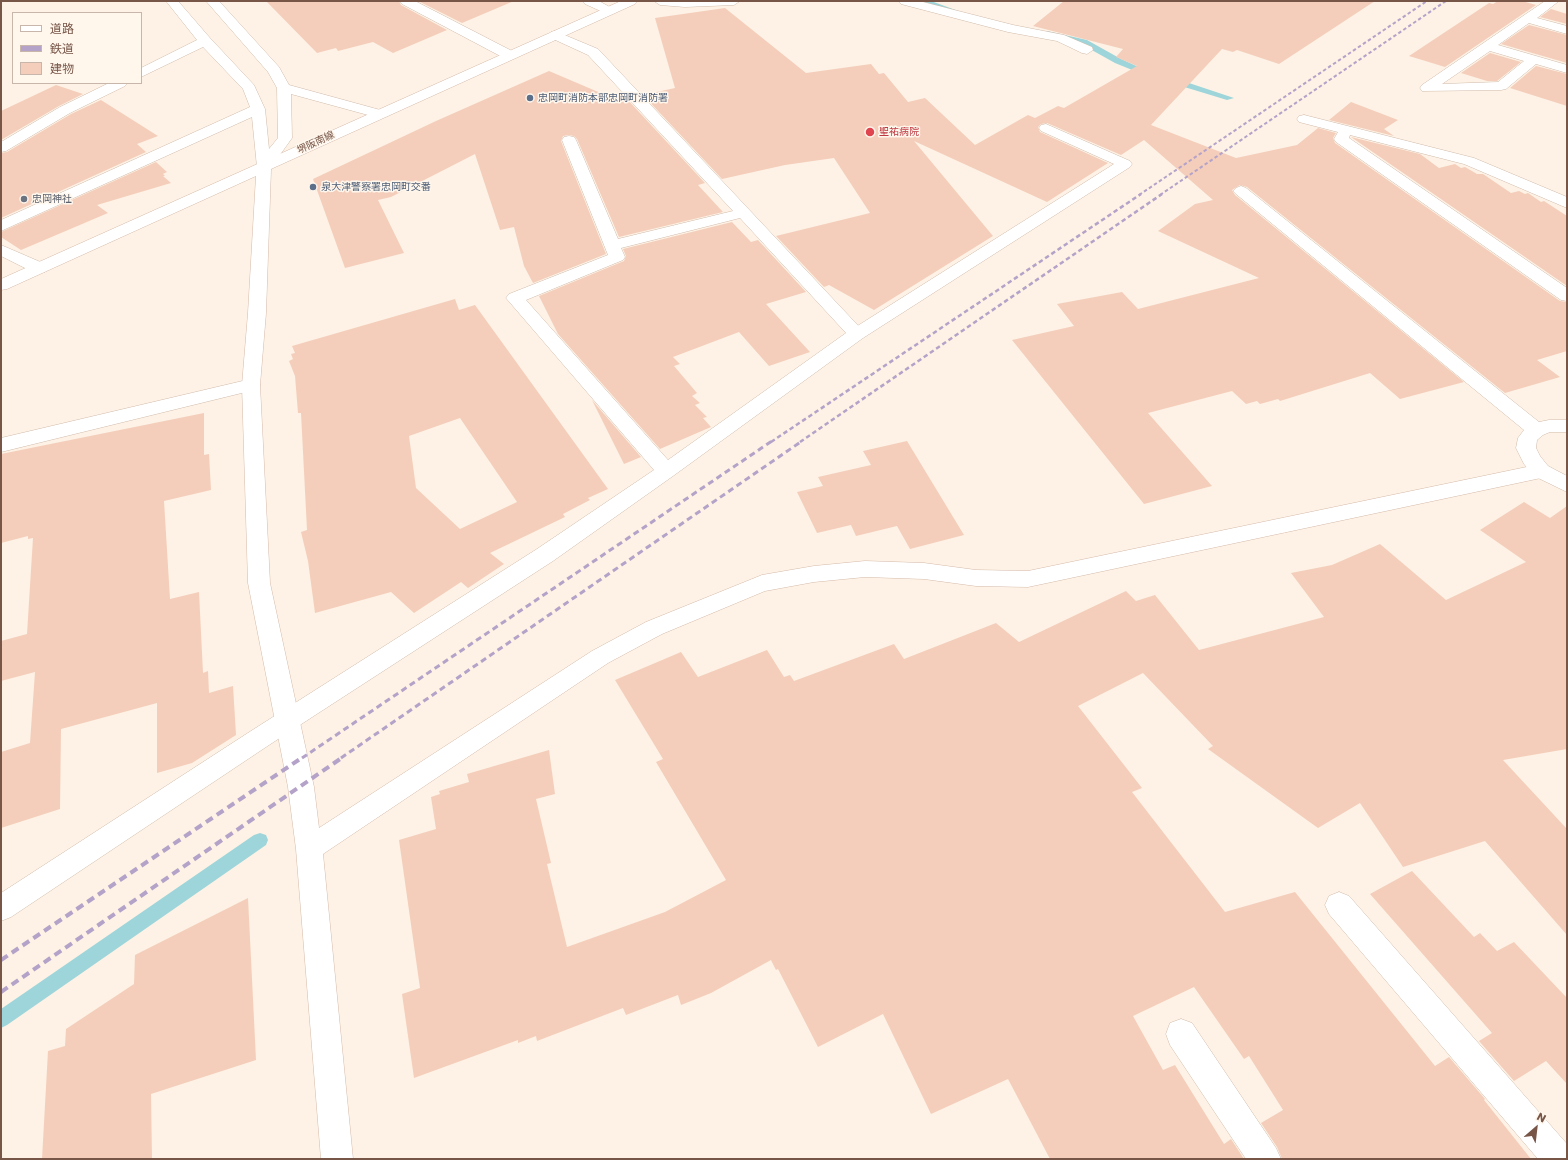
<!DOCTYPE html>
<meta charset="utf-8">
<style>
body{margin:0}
#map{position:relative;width:1568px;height:1160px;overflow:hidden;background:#fdf2e5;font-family:Poppins,"Noto Sans JP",sans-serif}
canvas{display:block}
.frame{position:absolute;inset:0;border:2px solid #775648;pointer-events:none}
.legend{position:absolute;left:12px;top:12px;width:130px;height:72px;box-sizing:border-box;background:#fff6ec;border:1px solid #c9b6aa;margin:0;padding:5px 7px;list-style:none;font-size:12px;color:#775648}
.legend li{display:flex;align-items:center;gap:8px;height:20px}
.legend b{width:20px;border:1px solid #c9b6aa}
.north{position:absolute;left:1516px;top:1108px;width:40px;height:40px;-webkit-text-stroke:3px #fff6ec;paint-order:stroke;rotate:28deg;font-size:11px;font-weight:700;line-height:16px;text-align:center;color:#775648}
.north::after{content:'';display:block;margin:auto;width:14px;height:18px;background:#775648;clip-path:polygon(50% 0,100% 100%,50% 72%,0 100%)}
</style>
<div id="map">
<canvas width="1568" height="1160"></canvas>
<div class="frame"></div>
<ul class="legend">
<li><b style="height:5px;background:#fff"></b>道路</li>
<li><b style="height:5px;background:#b4a2c8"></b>鉄道</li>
<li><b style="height:11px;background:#f4cebb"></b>建物</li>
</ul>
<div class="north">N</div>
</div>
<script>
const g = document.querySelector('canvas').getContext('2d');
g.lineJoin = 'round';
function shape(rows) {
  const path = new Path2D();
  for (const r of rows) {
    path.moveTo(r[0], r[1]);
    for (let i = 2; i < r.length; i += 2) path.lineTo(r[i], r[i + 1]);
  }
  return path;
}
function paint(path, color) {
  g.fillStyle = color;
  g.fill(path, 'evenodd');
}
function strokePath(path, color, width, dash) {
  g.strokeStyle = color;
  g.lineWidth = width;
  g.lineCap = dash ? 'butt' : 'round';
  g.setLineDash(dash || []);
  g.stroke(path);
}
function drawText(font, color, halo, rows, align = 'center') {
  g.font = font + ' Poppins,"Noto Sans JP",sans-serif';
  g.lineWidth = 3;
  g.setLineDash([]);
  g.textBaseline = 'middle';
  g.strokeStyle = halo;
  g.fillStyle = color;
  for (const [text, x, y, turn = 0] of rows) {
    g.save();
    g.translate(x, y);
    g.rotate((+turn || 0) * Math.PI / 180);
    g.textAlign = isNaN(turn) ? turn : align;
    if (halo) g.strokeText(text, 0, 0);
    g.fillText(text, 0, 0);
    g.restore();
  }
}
const stream = shape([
 [920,1,931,1,961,12,954,14,920,1],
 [1047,31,1087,40,1121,59,1154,74,1147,76,1115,63,1081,44,1047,35,1047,31],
 [1168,78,1174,78,1234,98,1227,100,1168,82,1168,78],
 [260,833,266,835,268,840,266,845,7,1025,1,1028,1,1009,254,835,260,833]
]);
const building = shape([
 [266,1,399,1,401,5,447,30,393,53,373,42,338,51,336,48,317,53],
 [418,1,514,1,462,23],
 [1064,1,1375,1,1279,64,1237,50,1233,52,1222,49,1151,125,1236,158,1297,145,1318,128,1336,133,1333,138,1335,143,1560,301,1567,302,1567,351,1537,360,1560,377,1505,393,1247,187,1240,185,1232,190,1235,195,1464,382,1400,399,1370,373,1280,401,1278,399,1260,404,1257,401,1246,404,1232,391,1148,413,1212,486,1144,504,1012,340,1074,326,1057,304,1122,292,1138,309,1259,278,1158,231,1195,204,1213,200,1144,140,1121,155,1047,123,1041,124,1038,127,1040,132,1108,163,1047,202,914,141,993,236,874,310,829,285,824,287,776,236,870,213,834,158,785,165,722,179,643,95,675,88,655,18,725,8,806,73,871,64,879,74,884,73,908,102,925,98,975,145,1028,115,1035,118,1058,106,1064,108,1137,66,1116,57,1123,49,1033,26],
 [1498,1,1522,1,1536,5,1445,67,1409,56,1489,3,1493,4],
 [1551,9,1567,14,1567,24,1540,17],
 [1529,25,1567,35,1567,63,1501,44],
 [1490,53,1521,62,1497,81,1487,81,1461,73],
 [1536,66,1567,74,1567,106,1510,88],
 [549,71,617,100,626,98,705,183,698,185,723,212,619,237,577,139,574,136,569,135,563,136,561,141,606,254,533,283,524,266,514,227,500,230,475,154,391,197,378,200,404,253,345,268,313,179,436,121],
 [56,85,83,94,59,106,1,140,1,111],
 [101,100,158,136,137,144,146,152,1,218,1,153,7,152,71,114],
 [1351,102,1398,120,1384,129,1394,136,1329,120],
 [1351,137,1420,154,1439,168,1455,164,1461,168,1465,167,1477,174,1483,174,1511,193,1519,191,1525,194,1528,193,1541,202,1544,201,1567,216,1567,286],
 [156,162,167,172,163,174,165,176,163,176,171,183,97,205,108,213,21,250,1,237,1,232],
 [732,222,751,242,758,240,806,292,766,304,810,352,769,366,739,332,673,357,680,364,674,366,697,393,692,396,700,403,695,405,707,417,703,418,711,427,660,449,558,334,539,296,624,261,626,256,623,249],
 [455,299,459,310,475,305,608,489,588,498,590,500,563,514,565,517,490,553,504,564,468,588,461,582,414,613,391,592,315,613,308,561,301,532,307,530,301,413,298,413,295,376,289,361,293,359,291,354,295,353,292,346],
 [460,418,517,502,460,529,416,488,409,436],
 [592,400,641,457,624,464],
 [204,413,204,455,209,454,211,490,164,501,170,599,199,592,203,673,208,671,209,693,233,686,236,735,192,763,157,773,157,703,61,729,60,809,1,828,1,752,30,743,35,672,1,681,1,641,27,634,33,538,28,539,28,536,1,543,1,454],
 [907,441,964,535,910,549,897,526,856,536,851,525,817,533,797,492,823,486,818,477,871,465,863,451],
 [1524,502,1550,518,1567,506,1567,749,1503,760,1567,829,1567,935,1485,841,1403,867,1360,803,1318,828,1208,749,1213,746,1143,673,1078,706,1142,788,1132,792,1225,912,1295,892,1435,1066,1449,1057,1485,1099,1484,1100,1531,1159,1282,1159,1277,1147,1261,1123,1283,1110,1249,1056,1244,1059,1194,987,1133,1016,1163,1070,1175,1065,1224,1144,1231,1139,1244,1159,1050,1159,1008,1079,931,1114,883,1014,818,1047,778,969,776,970,771,960,711,993,681,1005,678,995,626,1015,623,1008,537,1041,536,1036,518,1043,518,1040,414,1078,402,994,420,988,399,840,436,829,431,797,440,794,439,791,469,782,467,774,549,750,555,794,536,799,551,863,547,864,567,947,665,912,726,880,656,762,663,759,615,680,681,652,698,677,767,650,784,677,790,675,794,681,894,644,904,659,996,623,1019,642,1126,591,1136,601,1155,595,1199,650,1324,617,1291,573,1332,565,1380,544,1446,600,1526,562,1480,530],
 [1412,871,1474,937,1480,933,1497,951,1514,942,1567,998,1567,1084,1546,1061,1514,1081,1479,1041,1492,1033,1370,894],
 [248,898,256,1060,151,1094,152,1159,42,1159,48,1051,65,1046,66,1029,134,984,135,955]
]);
const lane = shape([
 [1046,124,1130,161,1132,164,1130,167,863,338,857,339,851,338,848,334,851,330,1114,164,1041,131,1039,128,1041,125,1046,124]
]);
const street = shape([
 [166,1,178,1,210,38,254,85,265,109,269,149,278,138,277,88,268,72,206,1,219,1,279,67,289,85,384,111,386,114,384,117,379,118,291,94,292,138,269,170,259,170,257,167,252,117,1,231,1,220,250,107,243,89,203,47,141,77,141,68,197,40,166,1],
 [400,1,415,1,514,52,516,55,514,58,504,58,402,4,400,1],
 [583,1,599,1,615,10,613,13,605,13,585,4,583,1],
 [654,1,740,1,734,5,685,7,660,5,654,1],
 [899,1,919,1,1013,25,1064,35,1092,47,1093,50,1087,54,1082,53,1057,41,1008,32,901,4,899,1],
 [1545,1,1559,1,1537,18,1567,26,1567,34,1529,23,1498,45,1567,65,1567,73,1536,64,1506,89,1501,90,1422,91,1420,88,1422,85,1545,1],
 [1490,51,1524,61,1498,82,1442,84,1490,51],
 [555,31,598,49,866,334,863,338,673,476,553,561,269,745,11,917,1,921,1,893,251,731,537,549,654,470,506,298,509,294,608,255,562,140,564,137,569,136,574,137,576,140,618,239,733,211,588,55,551,38,549,35,551,32,555,31],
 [740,218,846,333,668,460,526,300,623,260,625,257,621,248,740,218],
 [109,83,127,83,125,86,70,113,6,151,1,152,1,142,60,107,109,83],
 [1304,115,1474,158,1567,197,1567,208,1464,164,1350,135,1349,138,1567,288,1567,301,1561,300,1336,142,1334,139,1338,132,1299,122,1297,119,1299,116,1304,115],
 [1241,186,1246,188,1539,422,1549,420,1567,420,1567,432,1550,432,1543,435,1537,440,1536,448,1540,456,1548,466,1567,476,1567,492,1534,476,1524,464,1516,448,1518,438,1524,430,1236,194,1233,191,1236,188,1241,186],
 [1,245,45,264,47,268,45,272,39,273,33,272,1,256,1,245],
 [251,379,258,381,260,385,258,389,1,452,1,438,251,379],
 [1339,892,1349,896,1567,1144,1567,1159,1538,1159,1329,914,1325,905,1329,896,1339,892],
 [1181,1019,1192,1023,1276,1148,1281,1159,1246,1159,1170,1045,1166,1034,1170,1023,1181,1019]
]);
const secondary = shape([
 [621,1,637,1,635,4,271,169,266,313,260,385,270,583,314,787,319,828,592,651,646,622,762,575,814,566,865,561,924,563,976,570,1028,571,1541,464,1548,466,1551,471,1548,476,1541,478,1028,587,976,586,924,579,865,577,814,582,765,591,662,634,608,663,323,854,353,1159,321,1159,296,849,288,787,248,583,242,385,248,313,256,176,7,289,1,290,1,279,621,1]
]);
const railFar3 = shape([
 [1139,195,1427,1],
 [1160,195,1446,1]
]);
const railFar2 = shape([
 [771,442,1141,194],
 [800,442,1162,194]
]);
const railFar1 = shape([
 [302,758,772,441],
 [341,758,802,441]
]);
const rail = shape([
 [1,960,303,757],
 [1,992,343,757]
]);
const markers = [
 [530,98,4,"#5c6f8a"],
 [870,132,5,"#e0444e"],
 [313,187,4,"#5c6f8a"],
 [24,199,4,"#6b7280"]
];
const farServicenames = [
 ["忠岡町消防本部忠岡町消防署",538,98],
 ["泉大津警察署忠岡町交番",321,187]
];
const farHealthnames = [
 ["聖祐病院",879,132]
];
const farStreetnames = [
 ["堺阪南線",316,143,-25]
];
const farWorshipnames = [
 ["忠岡神社",32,199]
];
paint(stream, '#9ed5da');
paint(building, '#f4cebb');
strokePath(lane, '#d1bbac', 1);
strokePath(street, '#d1bbac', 1);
strokePath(secondary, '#d5baaa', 1);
paint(lane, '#fff');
paint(street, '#fff');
paint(secondary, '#fff');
strokePath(railFar3, '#b4a2c8', 2, [3.5, 2.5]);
strokePath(railFar2, '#b4a2c8', 2.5, [4.5, 3]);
strokePath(railFar1, '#b4a2c8', 3, [6, 4]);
strokePath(rail, '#b4a2c8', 4, [8, 5]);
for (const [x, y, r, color] of markers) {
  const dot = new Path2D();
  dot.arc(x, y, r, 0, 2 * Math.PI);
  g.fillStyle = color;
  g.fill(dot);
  strokePath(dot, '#fff6ec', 1.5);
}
drawText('10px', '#4e5e75', '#fff6ec', farServicenames, 'left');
drawText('10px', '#be3a42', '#fff6ec', farHealthnames, 'left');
drawText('10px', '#775648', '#fff6ec', farStreetnames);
drawText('10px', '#5b616d', '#fff6ec', farWorshipnames, 'left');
</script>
